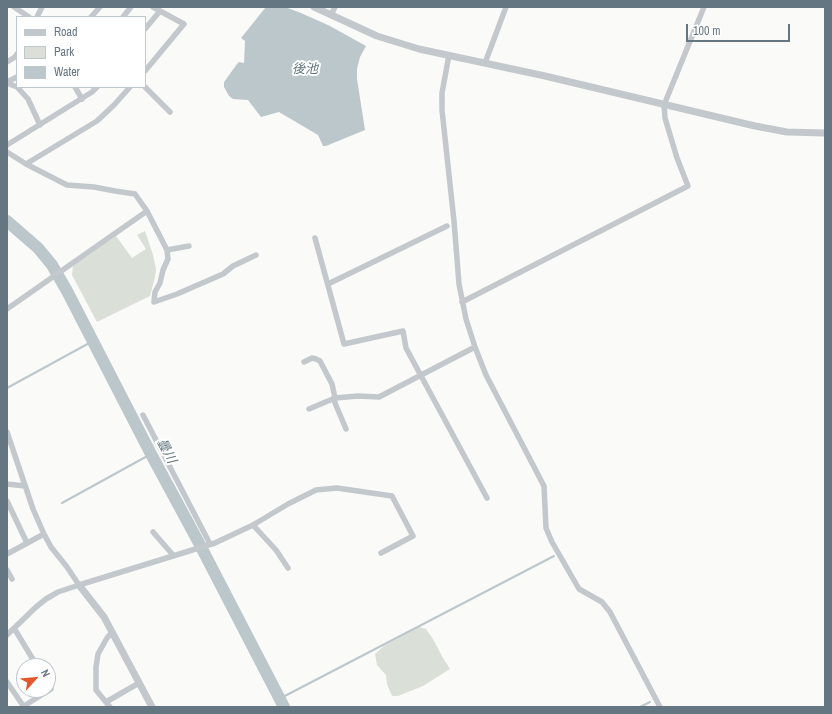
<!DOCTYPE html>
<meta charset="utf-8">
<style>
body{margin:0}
#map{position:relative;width:832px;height:714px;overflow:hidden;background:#fafaf8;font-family:"Archivo Narrow",sans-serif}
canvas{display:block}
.frame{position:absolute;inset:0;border:8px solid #657683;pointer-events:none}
.legend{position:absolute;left:16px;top:16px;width:130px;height:72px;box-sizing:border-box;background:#fff;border:1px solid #c1c8cd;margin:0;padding:5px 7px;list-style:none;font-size:12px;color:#657683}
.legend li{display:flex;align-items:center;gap:8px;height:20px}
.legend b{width:20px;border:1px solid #c1c8cd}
.north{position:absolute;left:16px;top:658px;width:40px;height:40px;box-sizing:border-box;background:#fff;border:1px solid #c1c8cd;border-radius:50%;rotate:63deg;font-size:11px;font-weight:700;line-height:16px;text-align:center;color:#657683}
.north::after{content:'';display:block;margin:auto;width:14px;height:18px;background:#e4572e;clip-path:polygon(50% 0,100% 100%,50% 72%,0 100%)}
.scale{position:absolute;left:686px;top:24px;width:104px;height:18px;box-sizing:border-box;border:2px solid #657683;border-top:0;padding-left:5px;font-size:12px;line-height:14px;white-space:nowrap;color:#657683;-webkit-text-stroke:3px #fff;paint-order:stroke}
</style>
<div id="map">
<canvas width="832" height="714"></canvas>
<div class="frame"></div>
<ul class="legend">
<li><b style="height:5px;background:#c3c8cc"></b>Road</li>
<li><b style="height:11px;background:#dadfd7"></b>Park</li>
<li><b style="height:11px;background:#bbc7cb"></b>Water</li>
</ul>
<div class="north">N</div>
<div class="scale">100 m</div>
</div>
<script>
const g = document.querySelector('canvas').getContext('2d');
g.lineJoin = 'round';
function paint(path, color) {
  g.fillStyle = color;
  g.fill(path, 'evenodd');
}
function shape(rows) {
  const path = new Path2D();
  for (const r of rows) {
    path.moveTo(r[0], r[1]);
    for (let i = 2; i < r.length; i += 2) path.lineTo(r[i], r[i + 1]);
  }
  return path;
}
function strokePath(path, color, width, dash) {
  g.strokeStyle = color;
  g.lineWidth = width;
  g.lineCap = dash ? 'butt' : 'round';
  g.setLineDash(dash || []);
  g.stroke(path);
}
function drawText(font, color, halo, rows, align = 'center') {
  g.font = font + ' "Archivo Narrow","Noto Sans JP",sans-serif';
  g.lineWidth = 4;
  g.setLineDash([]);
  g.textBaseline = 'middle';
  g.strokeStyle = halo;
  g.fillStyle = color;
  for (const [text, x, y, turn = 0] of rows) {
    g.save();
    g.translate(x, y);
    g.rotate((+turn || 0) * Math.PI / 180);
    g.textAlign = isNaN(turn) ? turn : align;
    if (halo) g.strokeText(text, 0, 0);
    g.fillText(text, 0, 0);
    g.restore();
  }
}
const green = shape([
 [145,231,153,255,156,269,155,277,150,296,97,322,72,275,73,266,116,236,132,258,146,249,137,235],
 [419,627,426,629,433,639,443,658,450,669,423,686,398,696,392,696,387,684,386,675,377,665,375,654,384,646]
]);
const water = shape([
 [266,7,285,7,301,13,330,26,366,46,360,57,357,69,357,79,365,130,326,146,323,146,318,135,279,112,261,117,248,100,233,99,229,96,224,87,224,82,237,64,239,62,244,63,245,41,241,38]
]);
const stream = shape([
 [7,388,93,341],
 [62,503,151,454],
 [279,699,554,556],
 [640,707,650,702]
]);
const river = shape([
 [7,221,38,248,52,265,67,291,151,454,199,543,284,707]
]);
const minor = shape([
 [14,7,29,17],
 [331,15,335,7],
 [37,17,42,7],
 [91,17,100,7],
 [123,17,131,7],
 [145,29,160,11],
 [449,55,442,93,442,110,454,221,459,284,466,319,475,347,486,375,544,486,546,528,552,542,579,589,602,602,610,612,660,707],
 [7,62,15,57,17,54],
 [485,63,506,7],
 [145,71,184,24,160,11,153,7],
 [7,82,17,77],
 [7,83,17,87,28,99,40,125],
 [75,87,82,99],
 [145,87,170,112],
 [7,145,92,92,97,87],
 [7,152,26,164,67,185,94,187,115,191,135,194,147,211,167,250,168,259,163,270,160,283,155,292,154,302,177,294,223,274,233,266,256,255],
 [26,164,97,121,114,105,130,87],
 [315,238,344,344,403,331,406,348,487,498],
 [167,250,189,246],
 [328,284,447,226],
 [462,302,688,186,677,158,665,118,664,105,704,7],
 [7,309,147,211],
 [304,362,312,358,316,359,320,361,332,384,335,398,335,403,346,429],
 [309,409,335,398,358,396,379,397,475,347],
 [143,415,210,544],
 [7,432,33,509,44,534,51,547,67,567,79,585],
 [7,484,25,486],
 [7,501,27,543],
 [253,525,276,550,288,568],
 [153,532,173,555],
 [7,554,44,534],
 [7,570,12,579],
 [14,628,37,666],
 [7,635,36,607,46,599,58,592,79,585,215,543,253,525,288,504,316,490,337,488,392,496,413,536,381,553],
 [7,682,24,707],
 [106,702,139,683],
 [24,706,51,689,48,684],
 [110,707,96,690,96,667,98,654,107,638,112,632]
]);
const tertiary = shape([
 [314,7,377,36,419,49,545,76,755,126,787,132,825,133],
 [79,585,104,617,152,707]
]);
const waterNames = [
 ["後池",305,70],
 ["曇川",166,451,62]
];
paint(green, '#dadfd7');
paint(water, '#bbc7cb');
strokePath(stream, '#bbc7cb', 2);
strokePath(river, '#bbc7cb', 12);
strokePath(minor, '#c3c8cc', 5.5);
strokePath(tertiary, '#c3c8cc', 7);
drawText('italic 13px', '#60757c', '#fff', waterNames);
</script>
